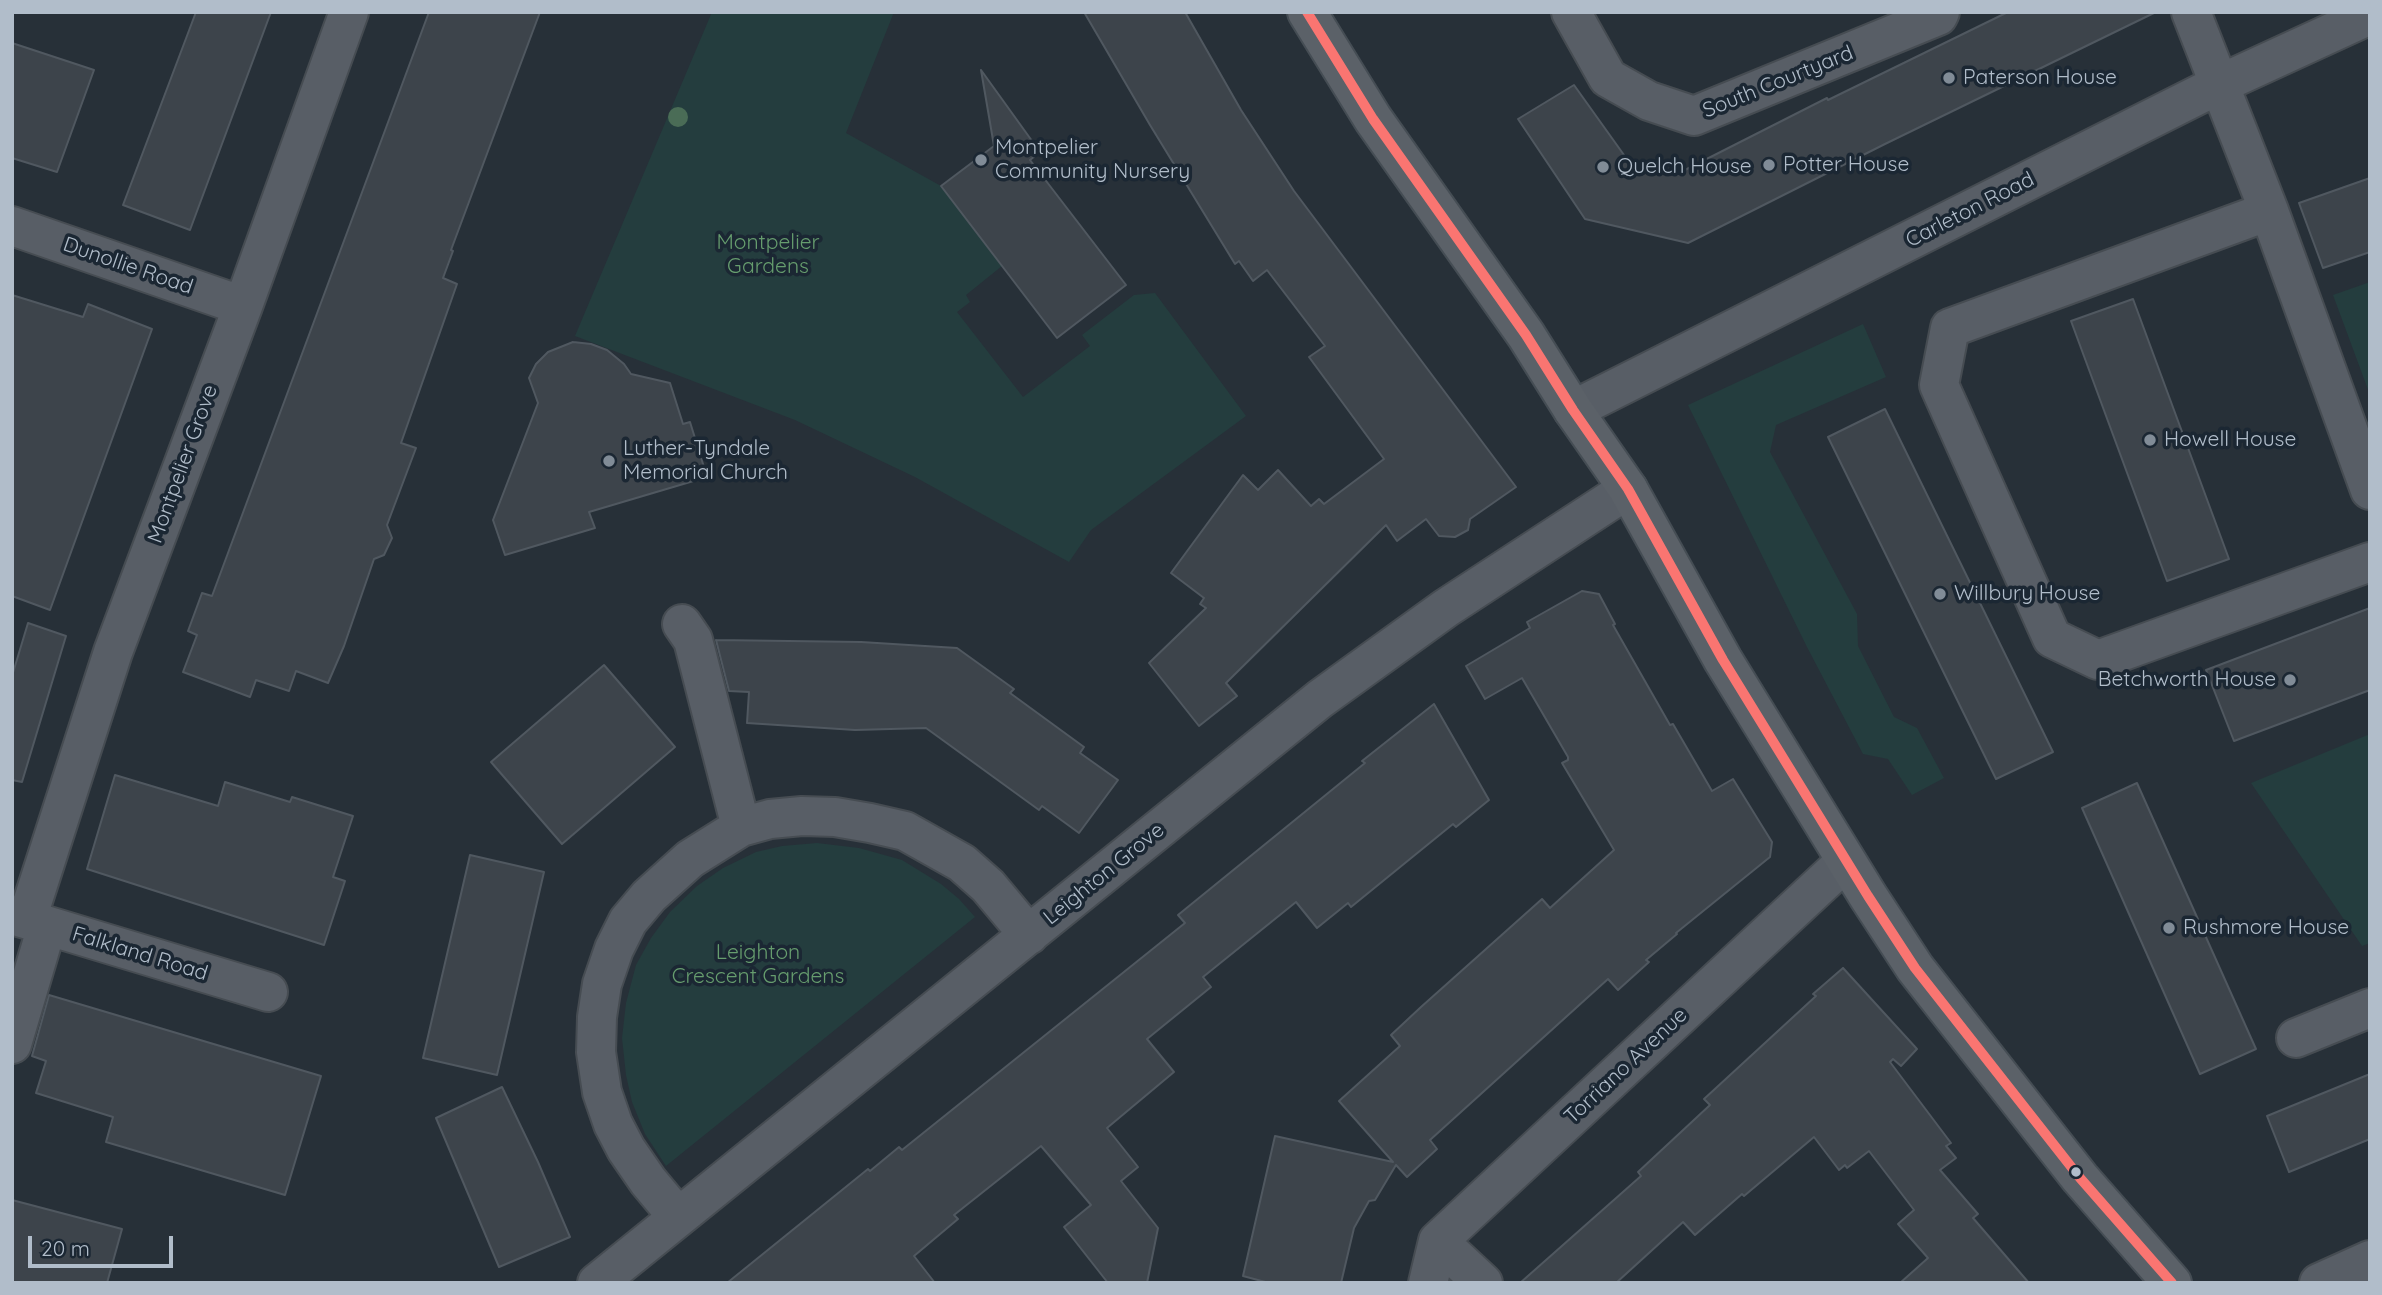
<!DOCTYPE html>
<style>
body{margin:0}
#map{position:relative;width:2382px;height:1295px;overflow:hidden;background:#273038;font-family:Quicksand,sans-serif}
canvas{display:block}
.frame{position:absolute;inset:0;border:14px solid #b1bdca;pointer-events:none}
.scale{position:absolute;left:28px;top:1236px;width:145px;height:32px;box-sizing:border-box;border:4px solid #b1bdca;border-top:0;padding-left:9px;font-size:21px;line-height:24px;white-space:nowrap;color:#b1bdca;-webkit-text-stroke:5px #1b2733;paint-order:stroke}
</style>
<div id="map">
<canvas width="2382" height="1295"></canvas>
<div class="frame"></div>
<div class="scale">20 m</div>
</div>
<script>
const g = document.querySelector('canvas').getContext('2d');
g.lineJoin = 'round';
function paint(path, color) {
  g.fillStyle = color;
  g.fill(path, 'evenodd');
}
function shape(rows) {
  const path = new Path2D();
  for (const r of rows) {
    path.moveTo(r[0], r[1]);
    for (let i = 2; i < r.length; i += 2) path.lineTo(r[i], r[i + 1]);
  }
  return path;
}
function strokePath(path, color, width, dash) {
  g.strokeStyle = color;
  g.lineWidth = width;
  g.lineCap = dash ? 'butt' : 'round';
  g.setLineDash(dash || []);
  g.stroke(path);
}
function drawText(font, color, halo, rows, align = 'center') {
  g.font = font + ' Quicksand,sans-serif';
  g.lineWidth = 7;
  g.setLineDash([]);
  g.textBaseline = 'middle';
  g.strokeStyle = halo;
  g.fillStyle = color;
  for (const [text, x, y, turn = 0] of rows) {
    g.save();
    g.translate(x, y);
    g.rotate((+turn || 0) * Math.PI / 180);
    g.textAlign = isNaN(turn) ? turn : align;
    if (halo) g.strokeText(text, 0, 0);
    g.fillText(text, 0, 0);
    g.restore();
  }
}
const green = shape([
 [712,12,894,12,846,133,941,186,1002,266,966,295,970,302,957,312,1023,397,1090,346,1082,335,1134,295,1155,293,1246,416,1091,530,1069,562,915,477,795,420,575,336],
 [2370,282,2370,395,2333,295],
 [1863,324,1886,377,1776,425,1770,452,1857,614,1858,646,1894,717,1917,728,1944,778,1912,795,1888,759,1863,754,1807,647,1688,405],
 [2370,734,2370,943,2362,946,2251,783],
 [817,843,859,848,902,860,941,884,959,899,975,917,666,1166,645,1134,632,1102,626,1075,622,1038,626,1003,636,965,651,938,670,912,697,886,723,868,756,852,782,846]
]);
const building = shape([
 [196,12,271,12,190,230,123,205,196,12],
 [429,12,540,12,451,250,453,251,443,278,457,284,401,443,416,448,387,525,392,538,384,555,374,559,344,646,328,683,296,671,289,691,256,680,250,697,183,672,197,635,188,631,202,593,212,596,429,12],
 [1084,12,1185,12,1241,110,1294,191,1516,487,1470,519,1468,530,1455,537,1439,536,1426,519,1397,541,1386,525,1226,683,1237,696,1199,726,1149,663,1206,608,1200,604,1204,598,1171,573,1243,475,1258,490,1278,470,1311,506,1319,499,1324,504,1384,459,1309,357,1325,346,1267,270,1253,281,1239,261,1235,264,1150,125,1084,12],
 [2008,12,2156,12,1885,144,1688,243,1585,219,1518,119,1574,85,1629,162,1681,172,1827,98,1828,100,2008,12],
 [12,43,94,70,57,172,12,158,12,43],
 [981,70,1040,152,1030,160,1126,285,1057,338,941,186,994,146,981,70],
 [2370,178,2370,252,2323,268,2299,203,2370,178],
 [12,295,83,317,88,304,152,329,50,610,12,596,12,295],
 [2133,299,2229,559,2167,581,2071,321,2133,299],
 [573,342,591,344,607,350,624,364,631,374,670,383,683,424,690,422,707,477,589,512,595,528,505,555,493,520,538,403,529,378,536,364,548,352,573,342],
 [1885,409,2053,752,1996,779,1828,437,1885,409],
 [1582,591,1599,594,1615,624,1613,625,1670,725,1673,724,1712,791,1733,779,1772,842,1770,857,1676,933,1677,934,1646,960,1649,962,1618,990,1608,979,1430,1140,1437,1149,1407,1177,1396,1165,1375,1200,1369,1201,1354,1228,1341,1283,1269,1283,1243,1276,1275,1136,1393,1162,1339,1101,1400,1046,1391,1035,1421,1007,1542,899,1550,908,1614,850,1562,763,1568,760,1568,757,1522,678,1485,699,1466,666,1530,628,1527,622,1582,591],
 [2370,608,2370,690,2234,741,2206,670,2370,608],
 [28,623,66,636,22,782,12,780,12,676,28,623],
 [716,640,861,642,957,648,1014,689,1010,693,1084,747,1080,753,1118,780,1079,833,1042,806,1039,810,926,728,855,730,747,723,749,692,729,691,716,640],
 [604,665,675,747,562,844,491,762,604,665],
 [1434,704,1489,800,1456,827,1453,824,1351,907,1348,903,1317,928,1296,902,1203,977,1211,987,1147,1039,1174,1072,1107,1128,1138,1167,1121,1181,1158,1228,1147,1283,1108,1283,1064,1227,1091,1205,1041,1146,954,1215,958,1219,914,1256,935,1283,727,1283,868,1169,870,1171,899,1147,902,1150,1185,923,1178,915,1365,763,1362,761,1434,704],
 [115,775,218,806,225,782,290,802,292,797,353,816,333,877,345,881,324,945,87,869,115,775],
 [2137,783,2256,1049,2200,1074,2082,808,2137,783],
 [470,855,544,872,497,1075,423,1058,470,855],
 [1843,968,1917,1049,1901,1066,1893,1059,1890,1062,1951,1143,1946,1146,1956,1158,1940,1170,1978,1214,1973,1218,2029,1283,1900,1283,1928,1258,1898,1224,1914,1210,1869,1151,1847,1168,1845,1165,1839,1170,1814,1137,1744,1196,1742,1194,1695,1235,1683,1222,1616,1283,1520,1283,1641,1176,1638,1172,1710,1105,1704,1099,1816,996,1813,994,1843,968],
 [49,995,321,1076,285,1195,106,1142,113,1117,36,1093,46,1061,32,1056,49,995],
 [2370,1074,2370,1139,2289,1172,2267,1116,2370,1074],
 [502,1087,538,1162,570,1237,499,1267,436,1118,502,1087],
 [12,1200,122,1229,107,1283,12,1283,12,1200]
]);
const minor = shape([
 [1571,12,1608,78,1649,101,1694,116,1938,16,1940,12],
 [2191,12,2269,211,2370,490],
 [2269,211,1950,328,1939,385,2052,638,2098,660,2370,562],
 [12,226,243,306],
 [1573,410,2220,84,2370,15],
 [682,624,693,640,741,827],
 [12,915,268,992],
 [27,919,113,652,243,306,349,12],
 [2296,1038,2370,1008],
 [12,1044,47,926],
 [678,1217,648,1181,626,1149,613,1124,602,1092,596,1052,597,1017,602,984,614,949,628,921,649,896,690,859,741,827,770,819,802,816,835,817,870,823,905,831,962,863,988,886,1029,935],
 [1438,1241,1483,1283],
 [597,1283,1320,699,1446,608,1628,489],
 [1428,1283,1438,1241,1846,861],
 [2319,1283,2370,1260]
]);
const major = shape([
 [1307,12,1373,119,1526,335,1573,410,1628,489,1723,660,1868,896,1915,968,2080,1178,2172,1283]
]);
const bus1 = shape([
 [1307,12,1373,119,1526,335,1573,410,1628,489,1723,660,1868,896,1915,968,2080,1178,2172,1283]
]);
const trees = [
 [678,117]
];
const markers = [
 [1949,78,7,"#818c97"],
 [981,160,7,"#818c97"],
 [1769,165,7,"#818c97"],
 [1603,167,7,"#818c97"],
 [2150,440,7,"#818c97"],
 [609,461,7,"#818c97"],
 [1940,594,7,"#818c97"],
 [2290,680,7,"#818c97"],
 [2169,928,7,"#818c97"],
 [2076,1172,6,"#b1bdca"]
];
const poiNames = [
 ["Paterson House",1963,78],
 ["Montpelier",995,148],
 ["Community Nursery",995,172],
 ["Potter House",1783,165],
 ["Quelch House",1617,167],
 ["Howell House",2164,440],
 ["Luther-Tyndale",623,449],
 ["Memorial Church",623,473],
 ["Willbury House",1954,594],
 ["Betchworth House",2276,680,"right"],
 ["Rushmore House",2183,928]
];
const streetNames = [
 ["South Courtyard",1778,82,-22],
 ["Carleton Road",1970,210,-27],
 ["Dunollie Road",128,266,19],
 ["Montpelier Grove",183,464,-70],
 ["Leighton Grove",1104,874,-39],
 ["Falkland Road",140,954,17],
 ["Torriano Avenue",1626,1066,-43]
];
const parkNames = [
 ["Montpelier",768,243],
 ["Gardens",768,267],
 ["Leighton",758,953],
 ["Crescent Gardens",758,977]
];
paint(green, '#243d3e');
paint(building, '#3d444b');
strokePath(building, '#505860', 2);
strokePath(minor, '#464c52', 42);
strokePath(major, '#454d54', 42);
strokePath(minor, '#585e66', 38);
strokePath(major, '#5b6168', 38);
strokePath(bus1, '#fa7571', 10);
g.fillStyle = '#4a6c56';
for (const [x, y] of trees) {
  g.beginPath();
  g.arc(x, y, 10, 0, 2 * Math.PI);
  g.fill();
}
for (const [x, y, r, color] of markers) {
  const dot = new Path2D();
  dot.arc(x, y, r, 0, 2 * Math.PI);
  g.fillStyle = color;
  g.fill(dot);
  strokePath(dot, '#1b2733', 2.5);
}
drawText('21px', '#b1bdca', '#1b2733', poiNames, 'left');
drawText('21px', '#b1bdca', '#1b2733', streetNames);
drawText('21px', '#669d6e', '#1b2733', parkNames);
</script>
